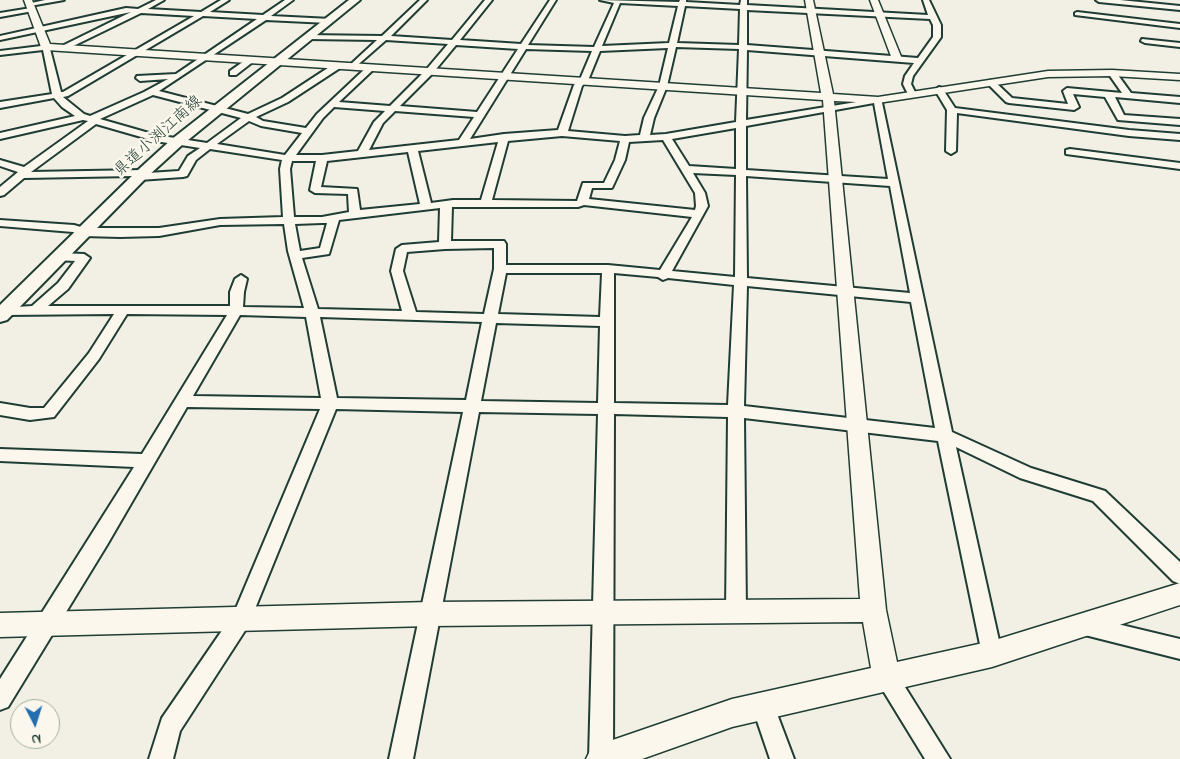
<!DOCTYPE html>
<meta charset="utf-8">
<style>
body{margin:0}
#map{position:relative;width:1180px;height:759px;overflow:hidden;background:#f2f0e5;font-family:"Indie Flower",sans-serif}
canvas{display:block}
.north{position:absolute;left:10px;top:699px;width:50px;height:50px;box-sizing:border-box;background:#fbf7ec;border:1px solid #a3ada2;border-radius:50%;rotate:175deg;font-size:14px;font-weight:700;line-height:20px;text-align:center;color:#1f3d34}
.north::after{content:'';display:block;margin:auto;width:18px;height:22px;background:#1f6fb2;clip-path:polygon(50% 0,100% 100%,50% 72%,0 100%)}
</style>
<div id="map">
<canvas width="1180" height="759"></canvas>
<div class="north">N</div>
</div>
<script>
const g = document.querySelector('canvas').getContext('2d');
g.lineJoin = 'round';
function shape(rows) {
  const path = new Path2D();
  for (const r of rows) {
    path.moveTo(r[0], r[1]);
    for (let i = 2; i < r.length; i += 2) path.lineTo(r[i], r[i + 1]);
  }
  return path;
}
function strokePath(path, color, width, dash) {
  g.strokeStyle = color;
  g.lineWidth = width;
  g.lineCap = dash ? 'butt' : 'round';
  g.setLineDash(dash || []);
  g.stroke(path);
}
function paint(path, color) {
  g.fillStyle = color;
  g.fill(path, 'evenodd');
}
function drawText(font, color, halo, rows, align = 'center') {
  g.font = font + ' "Indie Flower","Klee One",sans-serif';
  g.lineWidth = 5;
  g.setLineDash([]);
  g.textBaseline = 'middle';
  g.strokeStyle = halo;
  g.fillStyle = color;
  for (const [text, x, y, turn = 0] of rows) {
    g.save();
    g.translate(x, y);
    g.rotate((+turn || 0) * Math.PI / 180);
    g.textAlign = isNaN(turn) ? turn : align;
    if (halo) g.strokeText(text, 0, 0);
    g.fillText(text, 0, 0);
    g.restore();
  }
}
const minor = shape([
 [45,0,64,0,30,6,27,4,45,0],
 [156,0,164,0,148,9,201,12,221,0,229,0,210,12,263,15,285,0,293,0,271,16,331,19,331,23,328,23,266,20,159,91,248,114,282,98,334,64,340,64,340,68,288,102,256,117,263,121,306,128,317,114,368,66,375,68,339,102,390,106,426,70,448,44,386,40,353,69,350,69,350,65,377,40,309,39,305,37,306,35,382,36,420,0,427,0,391,36,452,40,485,0,492,0,460,40,521,44,550,0,556,0,528,45,594,47,614,3,600,0,679,2,680,0,686,0,686,2,740,5,741,0,747,0,747,5,928,15,923,0,929,0,941,25,941,37,913,76,911,84,916,94,915,96,909,96,903,84,905,76,914,63,747,50,746,120,881,98,952,432,1031,468,1105,491,1180,562,1180,584,1173,581,1093,501,1020,478,956,447,1002,654,999,661,992,664,985,661,982,654,938,441,744,418,746,612,743,619,736,621,729,619,726,612,728,417,614,414,613,759,589,759,598,414,479,412,413,759,389,759,463,412,336,409,248,626,180,731,173,759,149,759,162,718,234,613,320,409,187,407,107,545,8,707,0,710,0,679,134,467,0,461,0,449,142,454,227,315,127,314,99,359,54,417,30,420,0,415,0,403,30,408,44,408,89,353,114,314,5,315,0,314,0,308,32,306,58,283,75,261,55,260,53,257,55,254,59,253,84,254,90,258,68,289,48,306,230,306,230,292,235,279,241,275,247,279,244,292,243,307,304,308,288,251,284,224,220,225,159,236,120,237,83,236,73,232,0,226,0,220,74,225,84,228,159,228,220,219,283,217,280,169,282,160,210,149,196,160,187,176,183,177,139,180,135,179,134,176,24,178,4,195,0,196,0,187,18,172,0,166,0,160,24,167,88,121,83,120,0,139,0,133,75,116,62,107,54,98,0,108,0,102,52,94,43,50,0,55,0,51,49,45,61,92,63,92,194,16,141,13,65,50,61,48,62,46,131,12,0,40,0,36,126,8,138,9,156,0],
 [620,3,678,6,669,43,602,46,620,3],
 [685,6,740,9,739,45,677,43,685,6],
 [747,10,930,19,933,25,933,37,918,58,747,45,747,10],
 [203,16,257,19,176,74,137,76,136,78,140,81,168,79,144,92,90,116,84,114,63,97,68,96,203,16],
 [456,45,518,49,477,112,400,106,432,74,456,45],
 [676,47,739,49,736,122,666,134,650,135,654,118,667,86,676,47],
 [668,48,659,86,644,118,640,135,625,136,568,131,582,86,589,78,600,51,668,48],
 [526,49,592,51,581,77,574,85,558,130,504,134,470,139,526,49],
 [153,95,241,118,207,143,156,135,100,119,153,95],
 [874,103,888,179,746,170,746,126,874,103],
 [334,107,385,111,374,122,358,151,322,155,296,155,323,118,334,107],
 [395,111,474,117,459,140,369,150,383,123,395,111],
 [249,121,261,126,302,133,285,155,217,144,249,121],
 [96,124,155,141,200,148,188,156,179,171,148,173,143,170,31,172,96,124],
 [736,128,736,169,689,166,672,139,736,128],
 [562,136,620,141,615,160,604,183,583,183,577,201,492,200,508,141,562,136],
 [663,140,695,193,696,206,695,210,589,199,592,188,612,188,625,160,629,142,663,140],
 [498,142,481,200,453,200,431,203,418,151,498,142],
 [408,152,420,204,360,210,357,189,321,187,327,161,408,152],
 [292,161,316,161,310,190,315,193,348,194,349,212,322,217,294,217,290,169,292,161],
 [693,173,736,175,735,277,672,271,708,206,705,193,693,173],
 [746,176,890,186,910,293,747,278,746,176],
 [584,205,692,217,660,270,608,265,506,265,506,244,504,241,451,241,452,207,578,207,584,205],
 [440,208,439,242,402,245,396,249,391,271,402,311,318,309,302,258,329,254,339,220,440,208],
 [322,223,327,223,320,248,300,251,295,224,322,223],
 [494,248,494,269,484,314,416,312,403,271,407,252,445,249,494,248],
 [506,273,602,273,600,317,498,314,506,273],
 [614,273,658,277,663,280,668,278,734,285,728,405,614,403,614,273],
 [747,286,911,302,935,428,744,406,747,286],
 [240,315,306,317,321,398,193,396,240,315],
 [320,317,482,322,466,400,337,398,320,317],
 [496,323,600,326,598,403,481,401,496,323],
 [1096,0,1120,0,1180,6,1180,10,1099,2,1096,0],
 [31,8,33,9,33,11,0,17,0,13,31,8],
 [1077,12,1180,24,1180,28,1075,15,1075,13,1077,12],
 [1142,39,1180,43,1180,47,1145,43,1141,41,1142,39],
 [247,59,254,61,236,75,230,75,230,71,247,59],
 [1109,71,1115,71,1131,93,1180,97,1180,103,1115,97,1124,115,1180,119,1180,125,1118,120,1105,97,1073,94,1079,107,1074,110,1009,103,1006,102,986,82,993,80,1012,98,1068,104,1063,91,1067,88,1122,93,1108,73,1109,71],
 [939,87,942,88,955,108,1129,130,1180,134,1180,140,1129,136,957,113,956,151,951,154,946,151,947,110,935,90,939,87],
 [1070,149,1180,163,1180,169,1066,154,1066,150,1070,149],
 [1084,616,1180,639,1180,659,1077,633,1074,626,1077,619,1084,616],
 [887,668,895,671,950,759,925,759,876,679,879,671,887,668],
 [763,695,771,698,794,759,770,759,752,706,755,698,763,695]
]);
const tertiary = shape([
 [24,0,32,0,50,44,821,93,805,0,813,0,833,94,878,97,1048,71,1112,70,1180,74,1180,80,1112,76,1048,77,878,103,834,101,886,610,897,662,992,641,1180,583,1180,605,992,667,732,727,642,759,586,759,591,749,601,744,732,699,871,668,863,622,430,626,0,637,0,613,430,602,860,599,823,100,46,50,41,47,24,0],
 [870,0,878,0,902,59,901,61,893,61,892,59,870,0]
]);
const secondary = shape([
 [349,0,360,0,182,145,148,176,7,320,0,322,0,305,138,170,172,139,349,0]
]);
const farStreetnames = [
 ["県道小渕江南線",159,137,-42]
];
strokePath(minor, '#1f3d34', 4);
strokePath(tertiary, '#1f3d34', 3);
strokePath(secondary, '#1f3d34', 4);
paint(minor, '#fbf7ec');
paint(tertiary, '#fbf7ec');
paint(secondary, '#fbf7ec');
drawText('16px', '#1f3d34', '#fbf7ec', farStreetnames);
</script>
